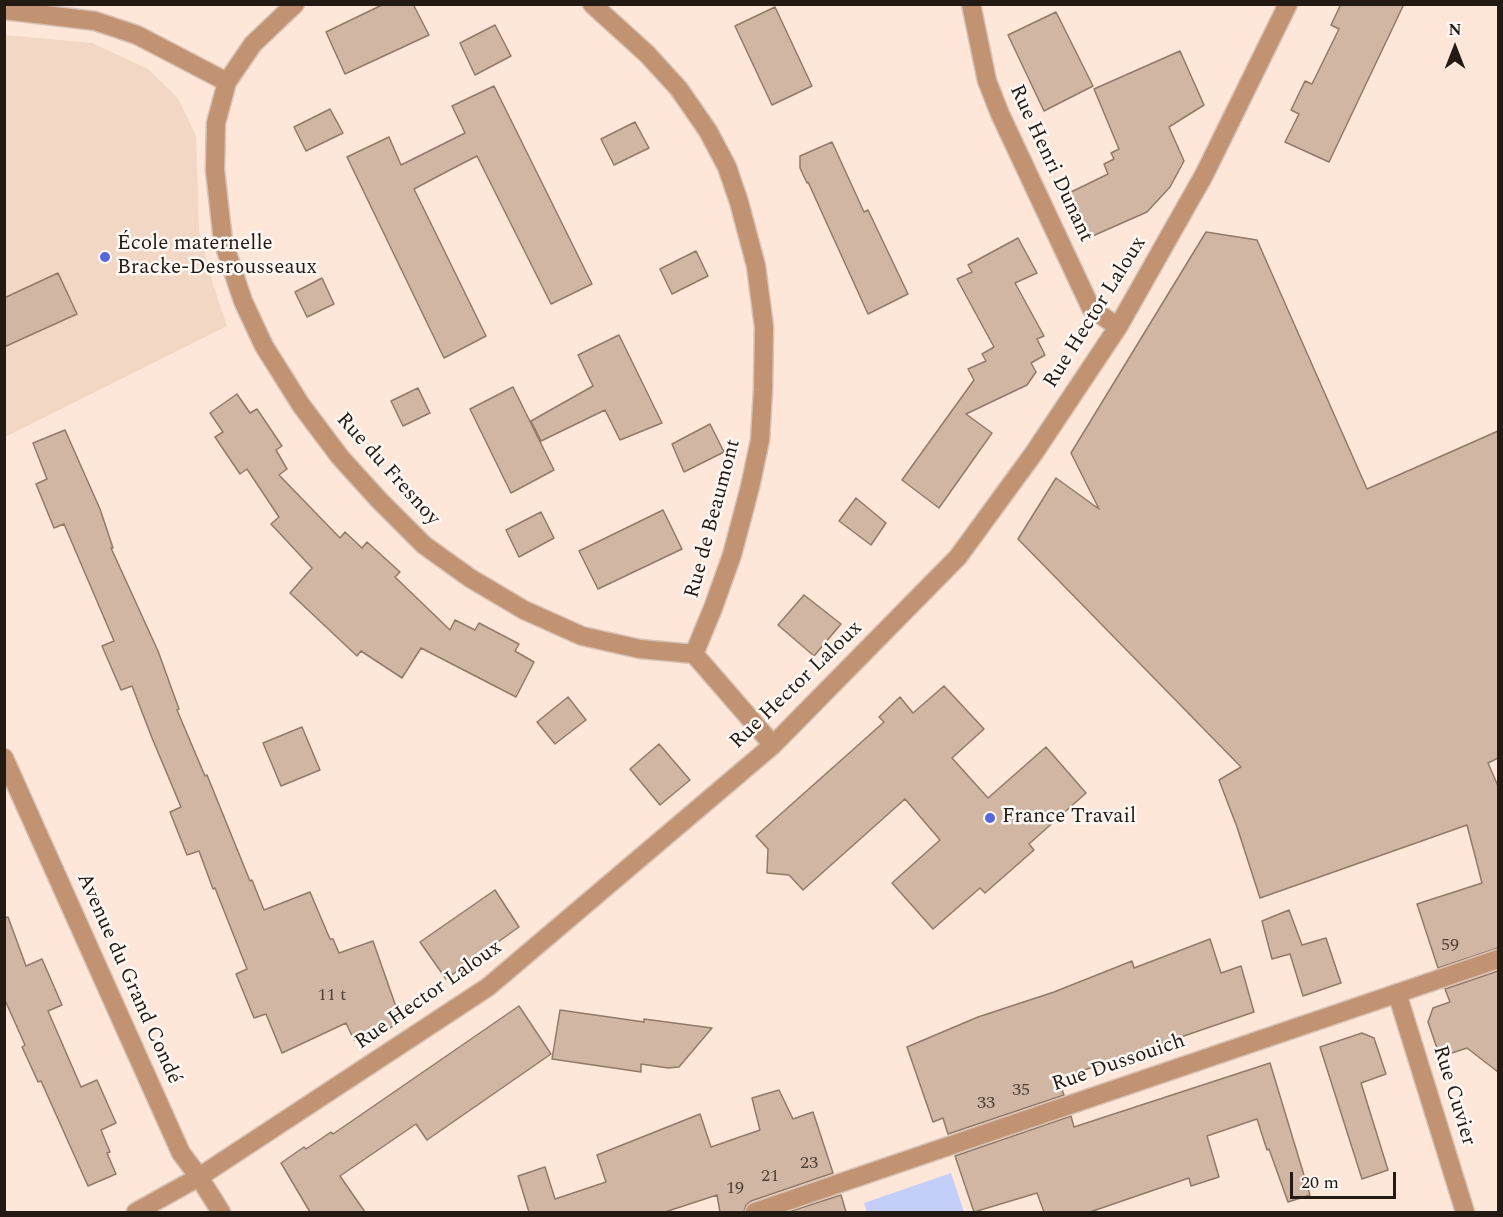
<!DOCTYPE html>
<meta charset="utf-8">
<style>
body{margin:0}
#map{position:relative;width:1503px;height:1217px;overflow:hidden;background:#fee7d8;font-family:Spectral,serif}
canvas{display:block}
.frame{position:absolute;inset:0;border:6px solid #241a14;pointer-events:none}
.north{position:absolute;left:1425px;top:18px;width:60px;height:60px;-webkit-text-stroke:4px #fef8f4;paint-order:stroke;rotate:0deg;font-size:16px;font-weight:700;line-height:24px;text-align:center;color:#241a14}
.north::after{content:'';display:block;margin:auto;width:21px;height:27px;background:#241a14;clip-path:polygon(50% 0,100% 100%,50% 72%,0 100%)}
.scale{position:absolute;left:1290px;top:1172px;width:106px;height:27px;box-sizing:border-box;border:3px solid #241a14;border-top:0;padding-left:8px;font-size:18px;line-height:21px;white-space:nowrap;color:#241a14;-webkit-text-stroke:4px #fef8f4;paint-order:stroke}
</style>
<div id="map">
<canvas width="1503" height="1217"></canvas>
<div class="frame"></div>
<div class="north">N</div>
<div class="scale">20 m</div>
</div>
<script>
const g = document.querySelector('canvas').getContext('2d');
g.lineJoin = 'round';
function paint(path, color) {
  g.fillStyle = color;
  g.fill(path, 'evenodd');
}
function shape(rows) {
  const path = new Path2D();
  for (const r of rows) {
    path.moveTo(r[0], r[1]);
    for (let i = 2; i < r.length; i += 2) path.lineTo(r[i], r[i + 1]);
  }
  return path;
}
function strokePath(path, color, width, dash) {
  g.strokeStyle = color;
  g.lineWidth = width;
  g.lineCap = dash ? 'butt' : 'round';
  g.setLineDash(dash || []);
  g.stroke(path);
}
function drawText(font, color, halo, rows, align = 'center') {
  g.font = font + ' Spectral,serif';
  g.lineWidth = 5;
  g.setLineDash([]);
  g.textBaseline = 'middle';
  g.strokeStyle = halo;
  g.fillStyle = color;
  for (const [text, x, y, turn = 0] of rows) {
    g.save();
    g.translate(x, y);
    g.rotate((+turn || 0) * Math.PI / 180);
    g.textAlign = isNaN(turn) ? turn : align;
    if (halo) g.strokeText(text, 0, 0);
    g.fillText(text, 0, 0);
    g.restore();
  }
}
const built = shape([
 [5,35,92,43,148,69,178,98,196,136,199,231,213,284,227,326,5,437]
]);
const green = shape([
 [951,1173,964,1212,867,1212,864,1203]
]);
const building = shape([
 [384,4,413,4,429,35,345,74,326,32,384,4],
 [1341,4,1404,4,1329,162,1285,142,1299,114,1291,110,1305,81,1312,84,1339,29,1331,25,1341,4],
 [775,7,812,86,772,105,735,26,775,7],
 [1056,12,1093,86,1044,111,1008,35,1056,12],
 [495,25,511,56,475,75,460,43,495,25],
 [1180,51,1204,105,1169,127,1184,161,1170,187,1147,212,1088,238,1067,194,1108,174,1104,164,1114,159,1111,153,1119,149,1094,89,1180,51],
 [494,86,592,284,551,304,477,156,446,172,414,189,486,336,444,358,347,157,389,137,401,165,465,133,452,106,494,86],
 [330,109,343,133,306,151,294,127,330,109],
 [635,122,649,148,614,165,601,139,635,122],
 [832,142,864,212,868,210,908,294,868,314,808,182,807,183,800,168,800,156,832,142],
 [1206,232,1257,240,1367,489,1498,431,1498,758,1488,763,1498,786,1498,948,1438,968,1417,904,1482,883,1467,825,1260,898,1237,827,1219,780,1241,767,1018,539,1056,478,1099,509,1071,453,1206,232],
 [1018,238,1037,273,1015,283,1044,336,1037,339,1045,355,1031,363,1036,372,1027,385,966,414,992,433,939,508,902,480,974,380,968,369,986,361,982,354,994,347,957,279,972,272,968,265,1018,238],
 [696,251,708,276,672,294,660,269,696,251],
 [58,273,77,314,4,347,4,298,58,273],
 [322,278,334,304,307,317,295,292,322,278],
 [619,335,662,423,620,440,605,410,541,441,531,421,593,386,578,355,619,335],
 [513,387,554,470,511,493,470,409,513,387],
 [418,388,430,413,403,426,391,401,418,388],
 [237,394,250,413,257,409,282,446,276,450,287,469,279,475,340,538,345,532,362,548,367,542,400,572,395,577,450,630,455,620,475,630,479,623,519,644,515,651,534,662,516,697,421,648,402,678,361,651,357,656,290,593,312,568,271,524,279,517,247,469,240,474,215,437,223,432,210,413,237,394],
 [710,424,724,452,684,472,672,444,710,424],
 [65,430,100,509,113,548,111,548,158,651,179,709,177,710,205,776,207,775,250,881,252,880,264,910,310,892,330,939,333,939,339,953,373,941,401,1021,380,1034,354,1040,346,1023,282,1053,266,1014,254,1018,236,974,247,969,215,888,213,889,199,851,187,855,170,812,181,807,152,738,132,686,121,690,102,646,114,641,64,524,54,528,36,484,47,479,33,443,65,430],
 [856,498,886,523,871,545,839,521,856,498],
 [663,510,682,549,598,589,579,551,663,510],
 [541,512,554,538,519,557,506,530,541,512],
 [804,595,841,624,814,656,778,625,804,595],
 [944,686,984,729,952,758,988,798,1046,747,1086,793,1029,844,1034,850,985,893,980,888,933,929,892,883,940,840,905,799,803,890,789,875,767,873,768,849,756,836,884,722,879,717,900,697,913,713,944,686],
 [568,697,586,720,555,744,537,722,568,697],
 [302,727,320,770,281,786,263,743,302,727],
 [659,744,690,780,660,805,630,769,659,744],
 [495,890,519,927,446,979,420,942,495,890],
 [1289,910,1302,945,1326,938,1341,983,1303,996,1290,954,1272,959,1262,921,1289,910],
 [8,917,26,966,42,959,62,1005,48,1011,81,1087,97,1080,116,1123,101,1130,110,1152,107,1153,116,1174,88,1186,41,1081,38,1082,29,1062,22,1047,25,1045,4,998,4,918,8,917],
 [1210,939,1221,973,1241,966,1254,1012,1058,1079,1064,1095,948,1134,943,1118,933,1122,907,1047,978,1017,1054,992,1132,961,1134,968,1210,939],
 [1498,971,1498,1072,1467,1048,1440,1057,1428,1022,1433,1008,1450,1002,1445,989,1498,971],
 [519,1006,551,1054,427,1140,416,1124,340,1176,365,1212,310,1212,281,1163,304,1147,306,1149,331,1132,333,1134,519,1006],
 [560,1010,644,1022,644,1019,712,1028,679,1067,668,1068,641,1064,641,1072,552,1059,560,1010],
 [1362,1033,1374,1038,1386,1074,1361,1083,1388,1170,1362,1179,1320,1047,1362,1033],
 [1270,1063,1310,1195,1288,1202,1269,1149,1267,1150,1257,1119,1207,1136,1219,1177,1191,1186,1189,1178,1090,1212,1044,1212,1037,1193,974,1212,955,1156,1071,1116,1074,1127,1270,1063],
 [779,1090,793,1119,813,1112,833,1173,751,1201,746,1205,744,1212,720,1212,717,1195,665,1212,529,1212,518,1176,545,1167,555,1199,606,1182,597,1155,700,1114,711,1147,760,1130,752,1098,779,1090],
 [841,1195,846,1212,788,1212,841,1195]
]);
const minor = shape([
 [295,4,253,44,227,82,216,123,215,170,223,241,243,301,264,346,301,405,340,457,379,500,424,545,470,578,524,610,582,636,640,649,694,654],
 [592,4,647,54,679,89,708,131,727,167,739,202,756,266,764,327,763,390,760,440,750,487,732,555,713,608,694,654,773,745],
 [971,4,987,81,1000,114,1091,308,1118,327],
 [4,10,95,21,137,35,227,82],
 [4,758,181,1153,199,1177,221,1212],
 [1397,993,1465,1212],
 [136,1212,199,1177,488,987,773,745,958,557,1034,453,1118,327,1204,175,1288,4],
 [755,1212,1498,959]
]);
const markers = [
 [105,257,6,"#5866dd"],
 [990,818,6,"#5866dd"]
];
const numberNames = [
 ["59",1450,946],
 ["11 t",332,996],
 ["35",1021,1091],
 ["33",986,1104],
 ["23",809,1164],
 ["21",770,1177],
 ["19",735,1189]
];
const streetNames = [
 ["Rue Henri Dunant",1050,164,65],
 ["Rue Hector Laloux",1096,313,-58],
 ["Rue du Fresnoy",387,470,48],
 ["Rue de Beaumont",714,519,-75],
 ["Rue Hector Laloux",797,686,-44],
 ["Avenue du Grand Condé",128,979,66],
 ["Rue Hector Laloux",429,996,-35],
 ["Rue Dussouich",1119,1064,-19],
 ["Rue Cuvier",1453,1096,73]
];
const poiNames = [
 ["École maternelle",117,245],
 ["Bracke-Desrousseaux",117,269],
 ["France Travail",1002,818]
];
paint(built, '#f2d7c5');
paint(green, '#c3cefb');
paint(building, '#d1b6a3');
strokePath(building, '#927968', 1.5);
strokePath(minor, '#d7c2b5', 21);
strokePath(minor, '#c19373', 18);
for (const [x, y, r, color] of markers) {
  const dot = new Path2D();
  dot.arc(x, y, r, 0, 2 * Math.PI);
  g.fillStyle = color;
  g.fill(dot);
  strokePath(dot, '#fef8f4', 2);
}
drawText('18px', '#4f4138', null, numberNames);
drawText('21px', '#241a14', '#fef8f4', streetNames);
drawText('21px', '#241a14', '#fef8f4', poiNames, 'left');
</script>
